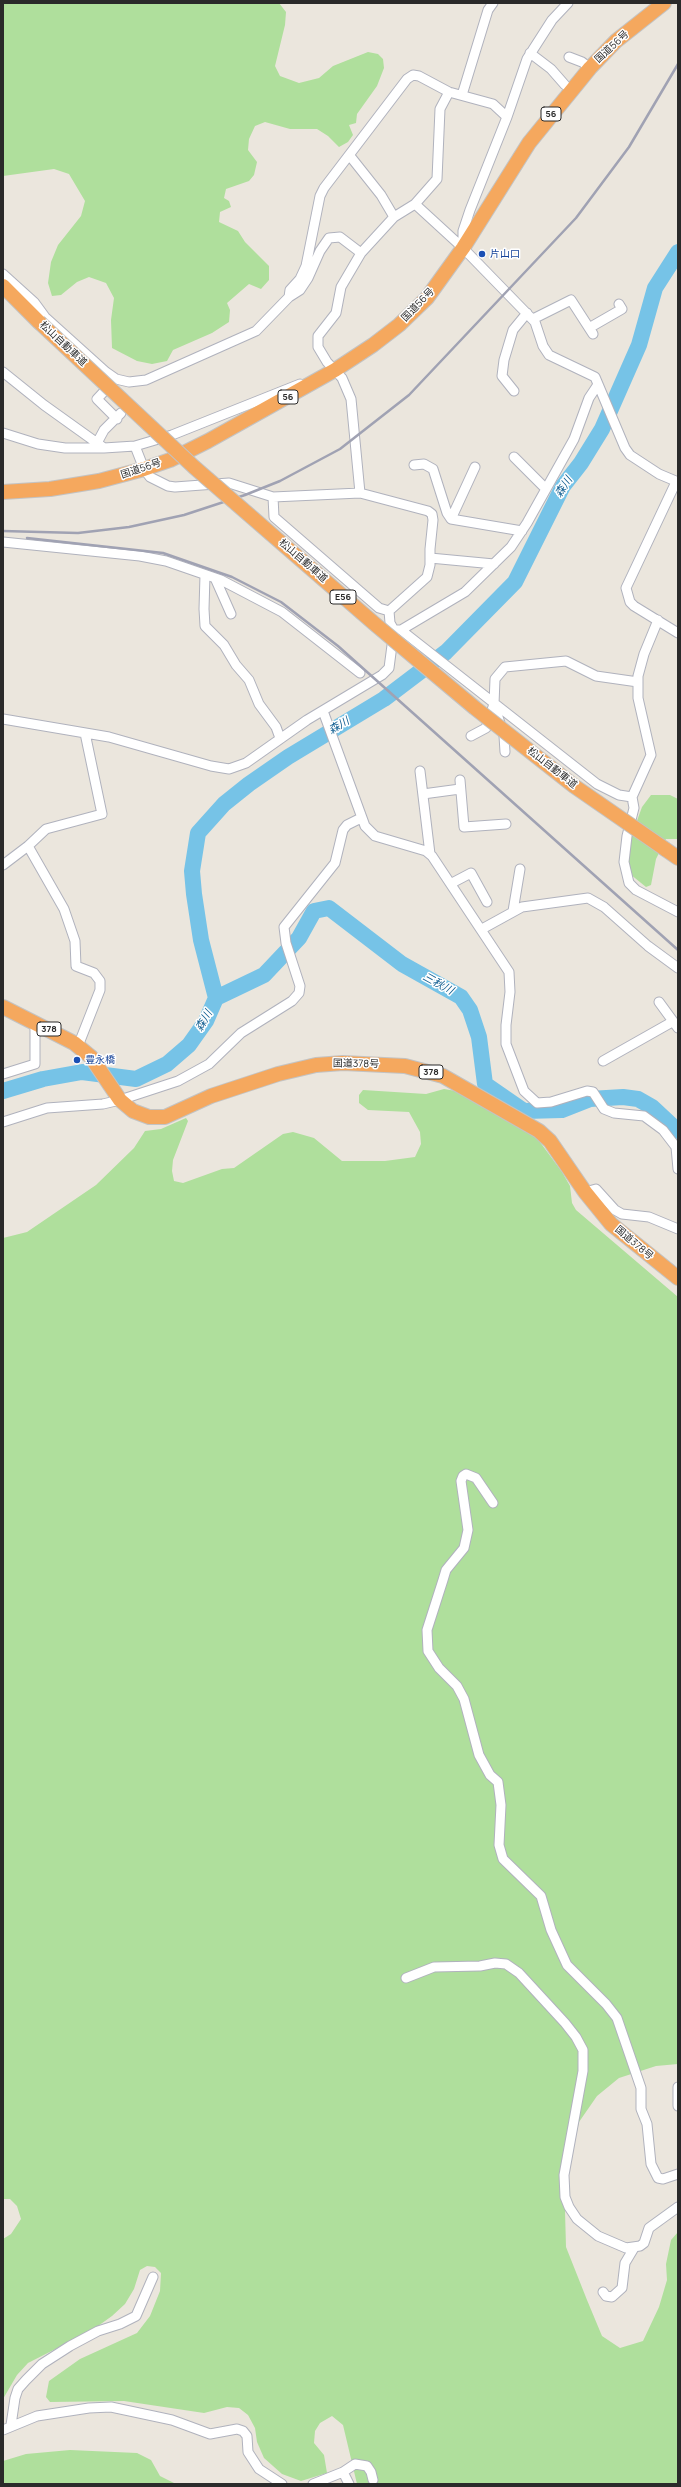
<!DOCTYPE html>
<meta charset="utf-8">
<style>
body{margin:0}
#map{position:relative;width:681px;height:2487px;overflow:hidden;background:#ebe6dd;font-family:Manrope,sans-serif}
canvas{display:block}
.frame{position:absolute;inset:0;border:4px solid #2a2a2a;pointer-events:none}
</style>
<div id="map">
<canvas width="681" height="2487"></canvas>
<div class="frame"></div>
</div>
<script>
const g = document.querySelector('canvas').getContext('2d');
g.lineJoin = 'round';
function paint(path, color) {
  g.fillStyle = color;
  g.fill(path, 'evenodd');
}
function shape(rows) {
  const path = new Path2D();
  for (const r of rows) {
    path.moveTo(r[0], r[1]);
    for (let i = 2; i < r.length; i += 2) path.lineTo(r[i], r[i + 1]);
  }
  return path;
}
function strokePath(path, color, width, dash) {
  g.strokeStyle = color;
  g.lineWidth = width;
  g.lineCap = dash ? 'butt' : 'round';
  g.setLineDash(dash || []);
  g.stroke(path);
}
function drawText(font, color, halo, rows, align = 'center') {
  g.font = font + ' Manrope,"Noto Sans JP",sans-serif';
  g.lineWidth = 3;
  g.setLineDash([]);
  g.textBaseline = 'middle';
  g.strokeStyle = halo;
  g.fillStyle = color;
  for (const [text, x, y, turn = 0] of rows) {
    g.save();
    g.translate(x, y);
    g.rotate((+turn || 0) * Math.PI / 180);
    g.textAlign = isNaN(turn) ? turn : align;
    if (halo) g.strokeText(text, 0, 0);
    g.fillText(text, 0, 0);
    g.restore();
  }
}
const green = shape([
 [3,3,279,3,286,12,285,25,275,66,280,76,299,83,319,78,333,66,368,52,378,54,383,59,384,68,377,86,357,114,356,123,349,125,353,135,348,142,339,147,328,136,317,129,290,129,265,122,255,126,249,139,248,150,257,162,254,175,249,181,226,189,224,198,229,201,231,207,220,212,219,222,238,231,245,242,269,266,269,280,261,289,249,284,227,303,230,310,229,322,212,333,173,350,167,361,152,364,137,361,112,348,111,320,114,298,106,283,89,277,77,282,61,295,52,296,48,283,51,262,58,245,81,216,85,201,69,174,54,169,3,176],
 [651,795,670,795,678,799,678,839,666,839,656,859,651,885,646,887,630,874,628,863,630,840,642,807],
 [444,1089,456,1091,537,1138,562,1172,570,1186,572,1203,576,1210,678,1297,678,2064,656,2066,619,2078,597,2096,579,2122,569,2168,565,2211,566,2247,587,2300,602,2336,620,2348,643,2341,659,2307,667,2280,666,2264,671,2240,678,2232,678,2484,357,2484,343,2425,332,2416,320,2423,315,2431,314,2443,324,2455,327,2473,301,2481,282,2474,264,2458,257,2442,255,2428,248,2415,239,2408,227,2407,204,2413,124,2401,50,2402,46,2397,49,2381,80,2359,137,2333,150,2316,160,2291,161,2273,155,2267,147,2266,140,2270,134,2289,125,2304,112,2316,91,2331,28,2363,17,2375,3,2399,3,2239,11,2234,21,2219,17,2206,10,2199,3,2199,3,1238,27,1232,96,1185,134,1148,145,1131,161,1129,186,1118,188,1121,173,1160,172,1171,174,1181,183,1183,222,1169,234,1168,283,1134,293,1132,314,1138,342,1161,385,1161,415,1157,421,1144,420,1132,409,1112,368,1110,359,1103,359,1095,363,1090,426,1094],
 [70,2450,137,2453,151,2460,160,2476,176,2484,3,2484,3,2461,26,2454]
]);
const river = shape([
 [216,998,264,975,299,938,314,911,329,908,402,964,461,997,470,1010,479,1037,485,1084,524,1111,562,1110,590,1099,623,1097,638,1099,652,1107,678,1131],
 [3,1091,43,1079,82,1072,136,1079,167,1064,189,1045,206,1021,216,998,201,940,194,894,192,871,198,833,224,804,249,784,288,757,384,699,446,652,515,582,563,486,581,463,602,429,639,345,655,288,678,252]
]);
const minor = shape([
 [530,53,551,69,565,85],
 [569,57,582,62,590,68],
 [462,95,488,10,493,3],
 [350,156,381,195,394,217],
 [415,204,463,248,535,322,543,346,549,355,595,377,625,448,630,455,659,474,678,482],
 [463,246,463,231,470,210,507,117,527,59,552,20,568,3],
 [361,253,340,237,329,238,320,251,308,278,300,290,289,297,290,290,300,279,306,266,320,196,324,188,407,79,413,75,419,76,449,92,493,104,507,117],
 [3,274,34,302,45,317,106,372,116,379,129,382,146,380,256,331,289,297],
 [533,319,571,300,593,334],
 [589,328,622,309,619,304],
 [3,372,44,405,104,448],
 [111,384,97,399,117,419],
 [514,391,502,376,504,360,513,330,527,313],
 [3,433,38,444,65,448,104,448,135,446,172,435,300,384],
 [97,443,104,430,121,413],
 [514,457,546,489],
 [414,465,424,464,433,469,447,513,451,519,522,531],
 [676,482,626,588,630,602,634,606,678,633],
 [360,493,351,399,342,378,327,362,318,347,318,336,336,313,341,287,361,253,394,217,415,204,437,179,440,109,449,92],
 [273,497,274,517,379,608,389,611],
 [451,519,475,467],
 [3,542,140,556,166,561,221,580,282,612,360,673],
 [430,558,494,564],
 [205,575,204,609,205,626,224,645,236,665,249,680,259,704,276,727,280,738],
 [215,578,231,614],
 [658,620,644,654,638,676,638,698,651,755,632,797,634,808,627,836,624,862,629,883,636,890,678,912],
 [394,630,401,630,465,592,511,547,527,523,574,439,589,398,597,386],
 [401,630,597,784,619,795,632,797],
 [494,704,504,736,505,752],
 [323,711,365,826,375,836,426,851,432,856,509,972,510,992,506,1025,506,1044,524,1091,537,1103,551,1102,587,1091,593,1092,604,1109,614,1113,644,1116,663,1130,676,1147,678,1169],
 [3,719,109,737,211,766,229,769,246,763,307,720,382,675,389,668,394,630,390,623,389,611,427,577,430,565,430,549,433,520,432,514,428,511,360,493,273,497,229,483,175,487,168,486,150,477,144,469,135,446],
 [471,736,486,728,494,704,495,679,505,667,566,661,596,676,638,682],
 [420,771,430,854],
 [460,780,464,827,506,824],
 [423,794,460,789],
 [28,846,64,909,75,941,76,966,94,973,100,981,100,990,78,1046],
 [3,865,28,846,46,829,102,814,85,733],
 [452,883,471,873,487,902],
 [513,911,520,869],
 [482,929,522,907,588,898,604,907,648,946,678,968],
 [659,1002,678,1028],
 [603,1061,672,1022],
 [3,1074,35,1064,35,1022],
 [3,1122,47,1108,103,1104,120,1100,178,1081,209,1064,241,1033,292,1001,299,993,300,986,286,943,284,927,335,863,343,830,347,825,361,818],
 [585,1192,596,1189,615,1210,622,1214,649,1217,678,1229],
 [493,1503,476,1478,466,1474,463,1476,461,1481,468,1530,464,1548,446,1570,443,1580,427,1630,428,1651,439,1668,457,1686,464,1699,479,1755,490,1775,498,1782,501,1805,499,1845,503,1859,541,1896,551,1930,567,1965,606,2004,617,2018,641,2088,641,2109,647,2124,651,2164,658,2178,663,2179,678,2174],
 [406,1978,434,1967,480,1966,495,1963,506,1964,519,1973,565,2023,576,2037,583,2050,583,2071,564,2175,565,2197,569,2207,577,2219,598,2236,626,2248,640,2246,644,2243,649,2228,678,2207],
 [678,2087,678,2106],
 [603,2292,606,2296,612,2297,622,2288,625,2263,634,2248],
 [11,2425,15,2398,18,2389,26,2380,42,2364,70,2346,98,2331,120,2324,136,2316,153,2277],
 [3,2430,37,2416,89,2408,111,2407,172,2420,210,2434,237,2429,243,2431,247,2436,248,2452,259,2469,282,2484],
 [343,2472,349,2484],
 [313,2484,343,2472,355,2464,367,2466,371,2472,373,2480]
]);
const highway = shape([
 [3,286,39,322],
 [3,492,50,489,99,481,144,469,170,460,208,441,335,370,373,345,399,325,427,298,463,248,529,143,590,68,616,41,664,3],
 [665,849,678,858],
 [3,1007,74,1043,91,1057,120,1100,133,1111,149,1117,165,1117,211,1096,278,1074,316,1065,343,1063,405,1066,443,1076,539,1131,550,1141,585,1192,611,1224,678,1278]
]);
const rail = shape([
 [3,531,78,533,129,527,184,515,245,495,280,481,340,449,409,395,576,218,629,147,678,64],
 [27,538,163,553,232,577,281,602,338,646,678,950]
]);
const highwayBridge = shape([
 [39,322,194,467,376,625,475,708,574,786,665,849]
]);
const markers = [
 [482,254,4,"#1a4fb4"],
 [77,1060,4,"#1a4fb4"]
];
const shields = [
 [551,114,20],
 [288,397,20],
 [343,597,26],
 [49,1029,24],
 [431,1072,24]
];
const shieldNames = [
 ["56",551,114],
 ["56",288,397],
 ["E56",343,597],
 ["378",49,1029],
 ["378",431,1072]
];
const streetNames = [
 ["国道56号",612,47,-43],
 ["国道56号",418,305,-46],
 ["松山自動車道",63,344,43],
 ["国道56号",141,469,-18],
 ["松山自動車道",303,561,41],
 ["松山自動車道",552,768,38],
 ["国道378号",356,1064,1],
 ["国道378号",634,1243,40]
];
const transitNames = [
 ["片山口",490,254],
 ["豊永橋",85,1060]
];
const waterNames = [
 ["森川",564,487,-57],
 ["森川",339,726,-31],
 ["三秋川",438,984,29],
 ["森川",204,1021,-60]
];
paint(green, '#afdf9c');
strokePath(river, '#76c3e7', 16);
strokePath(minor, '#b0b2bd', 11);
strokePath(highway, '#c3c3c3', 16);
strokePath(minor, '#fff', 9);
strokePath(highway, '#f5a85e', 14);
strokePath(rail, '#a0a2b3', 2.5);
strokePath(highwayBridge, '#c3c3c3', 16, []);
strokePath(highwayBridge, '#f5a85e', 14);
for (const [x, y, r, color] of markers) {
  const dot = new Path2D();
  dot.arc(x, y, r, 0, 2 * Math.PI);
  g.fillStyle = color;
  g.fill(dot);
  strokePath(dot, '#fff', 1.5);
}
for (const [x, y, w] of shields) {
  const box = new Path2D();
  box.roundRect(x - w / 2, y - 7, w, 14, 3);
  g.fillStyle = '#fff';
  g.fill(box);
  strokePath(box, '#2a2a2a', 1);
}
drawText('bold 9px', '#2a2a2a', null, shieldNames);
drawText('10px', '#2a2a2a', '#fff', streetNames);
drawText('10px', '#164399', '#fff', transitNames, 'left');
drawText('italic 11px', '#156193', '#fff', waterNames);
</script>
